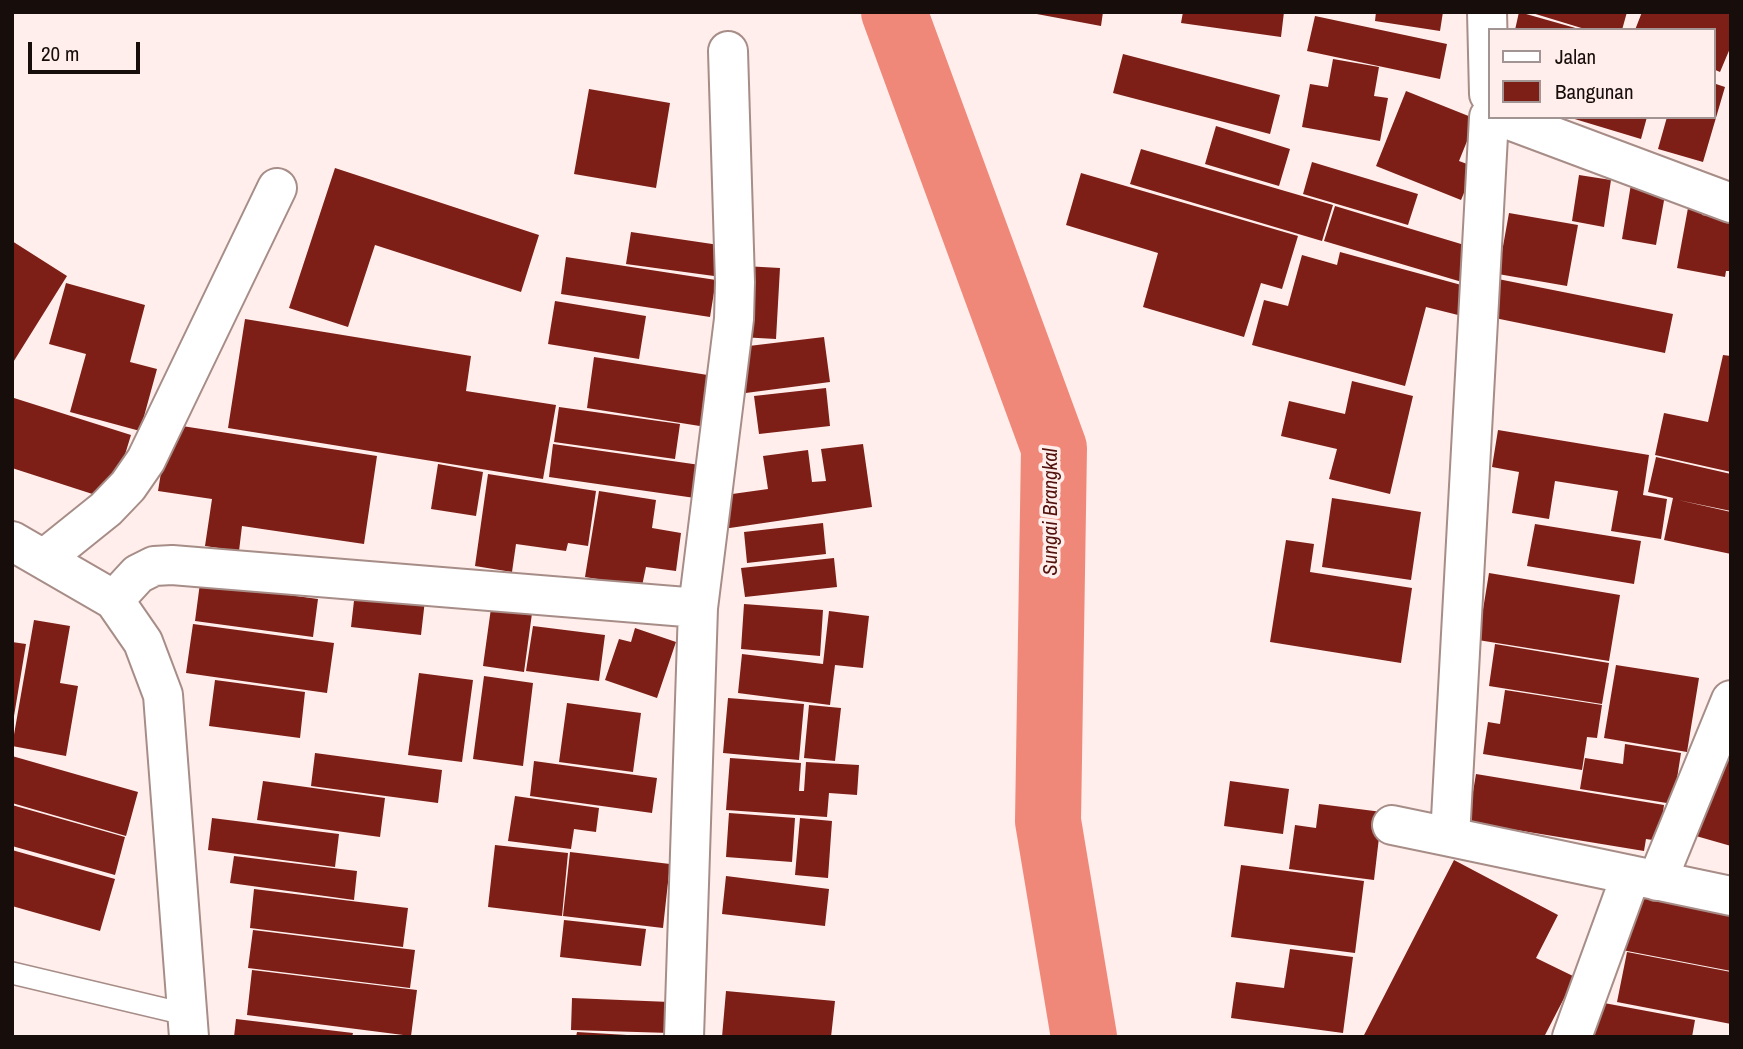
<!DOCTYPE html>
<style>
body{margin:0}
#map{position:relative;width:1743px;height:1049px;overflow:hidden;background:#ffeeeb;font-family:"Archivo Narrow",sans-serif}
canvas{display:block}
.frame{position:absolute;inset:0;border:14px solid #170e0c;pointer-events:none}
.legend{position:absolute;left:1488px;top:28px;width:228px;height:91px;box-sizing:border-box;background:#ffeeeb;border:2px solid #a29492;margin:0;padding:9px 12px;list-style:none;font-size:21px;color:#170e0c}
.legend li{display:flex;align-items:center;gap:14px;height:35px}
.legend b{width:35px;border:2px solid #a29492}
.scale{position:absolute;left:28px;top:42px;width:112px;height:32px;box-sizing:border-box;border:4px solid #170e0c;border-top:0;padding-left:9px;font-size:21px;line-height:24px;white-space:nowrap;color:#170e0c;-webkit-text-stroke:5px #ffeeeb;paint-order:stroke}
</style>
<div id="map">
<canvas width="1743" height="1049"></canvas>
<div class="frame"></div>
<ul class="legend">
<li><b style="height:9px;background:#fff"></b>Jalan</li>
<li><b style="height:19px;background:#7d1f17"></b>Bangunan</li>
</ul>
<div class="scale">20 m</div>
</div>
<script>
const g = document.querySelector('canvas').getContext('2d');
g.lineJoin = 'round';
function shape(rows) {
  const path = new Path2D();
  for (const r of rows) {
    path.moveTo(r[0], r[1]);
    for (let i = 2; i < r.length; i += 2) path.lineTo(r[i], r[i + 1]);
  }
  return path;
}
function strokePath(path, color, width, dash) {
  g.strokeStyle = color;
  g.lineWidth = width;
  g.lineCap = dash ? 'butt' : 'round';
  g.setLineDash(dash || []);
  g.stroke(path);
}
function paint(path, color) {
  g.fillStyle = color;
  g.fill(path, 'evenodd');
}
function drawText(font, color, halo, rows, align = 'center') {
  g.font = font + ' "Archivo Narrow",sans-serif';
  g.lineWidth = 7;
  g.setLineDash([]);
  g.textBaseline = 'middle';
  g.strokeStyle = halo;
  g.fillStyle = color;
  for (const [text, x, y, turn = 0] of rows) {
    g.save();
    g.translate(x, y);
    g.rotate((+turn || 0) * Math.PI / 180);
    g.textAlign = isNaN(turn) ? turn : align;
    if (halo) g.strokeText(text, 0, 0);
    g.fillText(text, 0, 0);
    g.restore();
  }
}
const river = shape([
 [894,12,1054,448,1048,821,1084,1037]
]);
const building = shape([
 [1026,12,1103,12,1101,26],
 [1183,12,1284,12,1281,37,1181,23],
 [1376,12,1443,12,1440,31,1375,21],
 [1519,12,1579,29,1579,30,1515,30],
 [1529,12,1627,12,1622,30,1588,30],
 [1642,12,1731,12,1731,46,1720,72,1713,69,1713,30,1635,30],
 [1315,16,1447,44,1440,79,1307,51],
 [1123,54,1280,95,1270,134,1113,93],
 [1333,59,1379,67,1374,96,1388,98,1380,141,1302,127,1310,84,1328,87],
 [1713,83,1725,87,1703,162,1658,149,1667,117,1713,117],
 [589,89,670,103,656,188,574,174],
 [1406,91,1476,119,1459,161,1475,167,1461,200,1376,166],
 [1568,117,1647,117,1641,139],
 [1216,126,1290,149,1279,186,1205,164],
 [1141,149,1333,205,1322,241,1130,184],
 [1312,162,1418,194,1408,225,1303,194],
 [335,168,539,235,521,292,375,245,348,327,289,308],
 [1081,173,1298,236,1282,289,1261,283,1244,337,1143,307,1158,253,1066,225],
 [1579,175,1611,180,1604,227,1572,221],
 [1632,178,1665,195,1656,245,1622,239],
 [1690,197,1705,200,1702,215,1731,220,1731,271,1726,271,1725,277,1677,268],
 [1335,206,1471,247,1462,282,1324,241],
 [1509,213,1578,225,1567,286,1498,274],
 [631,232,719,245,714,276,626,264],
 [12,241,67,276,12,364],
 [1340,252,1465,286,1458,315,1426,307,1405,386,1252,345,1264,300,1288,306,1302,255,1337,265],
 [566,257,716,280,710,317,561,294],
 [744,266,780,268,776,339,740,337],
 [1498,279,1673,314,1665,353,1490,317],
 [66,283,145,305,130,362,157,369,140,431,70,412,86,354,49,344],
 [555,301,646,316,639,359,548,344],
 [245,319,471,356,466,391,556,405,543,479,228,428],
 [824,337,830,382,738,394,732,348],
 [1723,355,1731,356,1731,472,1655,455,1664,413,1708,422],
 [594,357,714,376,706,427,587,408],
 [1352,381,1413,396,1390,494,1329,479,1337,449,1281,436,1289,401,1345,414],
 [826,388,830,426,759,434,754,396],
 [14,398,131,435,111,500,12,468],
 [559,407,680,424,675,459,554,442],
 [169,424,377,456,364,544,242,526,239,551,205,546,212,499,158,491],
 [1498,430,1649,455,1643,495,1667,499,1661,539,1611,531,1618,491,1555,481,1549,519,1512,513,1519,472,1492,467],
 [553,444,700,465,695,498,549,477],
 [863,444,872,507,723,529,718,496,768,489,763,456,808,450,812,482,826,481,821,449],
 [1656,457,1731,474,1731,511,1678,500,1731,512,1731,554,1664,540,1673,498,1648,492],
 [438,464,483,472,476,516,431,509],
 [488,474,596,491,588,546,568,543,566,551,516,544,512,572,475,566],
 [599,491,656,500,652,528,681,533,676,571,646,567,642,586,585,577],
 [1332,498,1421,512,1411,580,1322,567],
 [823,523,826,554,747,563,744,532],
 [1535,524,1641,541,1634,584,1527,566],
 [1286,540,1314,544,1310,572,1412,588,1401,663,1270,642],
 [834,558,837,587,745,597,741,568],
 [1489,573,1620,595,1609,661,1478,640],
 [200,583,318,599,313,637,195,621],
 [355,592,425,600,421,635,351,627],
 [492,601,533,606,524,672,483,666],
 [744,604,823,610,820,656,741,649],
 [829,611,869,616,863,668,835,665,830,705,738,693,742,654,823,664],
 [34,620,70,626,60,683,78,686,66,756,12,746],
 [193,624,334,643,327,693,186,673],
 [533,626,605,635,599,681,526,671],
 [635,628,676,642,657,698,605,680,619,639,631,642],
 [12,642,26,644,14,716,12,716],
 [1495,644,1609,663,1602,704,1489,686],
 [1616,665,1699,678,1687,752,1604,738],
 [419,673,473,680,462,762,408,755],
 [484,676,533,683,523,766,473,759],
 [215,680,305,692,300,738,209,726],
 [1505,690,1602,705,1597,738,1587,737,1582,770,1483,754,1488,722,1500,724],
 [728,698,804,704,799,760,723,753],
 [567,703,641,713,633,772,559,762],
 [809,705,841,708,835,761,804,758],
 [1625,744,1681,753,1673,804,1580,789,1585,758,1623,764],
 [315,753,442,770,438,803,311,786],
 [1710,754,1731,760,1731,846,1689,834],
 [12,756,138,792,126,836,12,803],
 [730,758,801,763,799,791,804,791,806,762,859,765,857,795,829,793,827,817,726,810],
 [534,761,657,778,652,813,530,796],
 [1476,774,1664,805,1659,841,1646,839,1644,851,1468,822],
 [263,781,385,798,380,837,257,820],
 [1230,781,1289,789,1283,834,1224,826],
 [515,796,599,808,596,832,574,829,571,849,508,841],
 [1319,804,1382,812,1374,880,1289,869,1295,825,1316,828],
 [12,805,125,837,115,875,12,846],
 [729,813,795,818,792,862,726,857],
 [212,818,339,834,335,867,208,850],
 [800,818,832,821,828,878,795,875],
 [495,845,568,853,562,916,488,907],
 [12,850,115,879,100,931,12,906],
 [570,852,670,864,663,928,563,916],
 [234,856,357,871,354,900,230,883],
 [1454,860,1558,915,1536,958,1575,977,1544,1037,1363,1037],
 [1241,865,1364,881,1355,953,1231,937],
 [726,876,829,889,825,926,722,914],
 [254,889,408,908,403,947,250,928],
 [1633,892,1731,910,1731,971,1622,950],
 [564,920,646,929,641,966,560,957],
 [253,930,415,950,410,988,248,968],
 [1290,949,1353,957,1343,1033,1231,1018,1236,982,1284,988],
 [1627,952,1731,972,1731,1024,1617,1002],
 [252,970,417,990,411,1036,247,1015],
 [726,991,835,1001,831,1037,722,1037],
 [572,998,670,1002,670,1033,571,1030],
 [1604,1003,1695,1020,1692,1037,1579,1037,1585,1007,1603,1011],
 [236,1019,353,1033,352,1037,234,1037],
 [577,1032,627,1035,627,1037,576,1037]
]);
const lane = shape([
 [12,973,189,1015]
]);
const street = shape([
 [1487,12,1489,94],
 [1489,117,1450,837,1731,896],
 [1501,117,1731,203],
 [45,558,106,509,128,486,146,460,277,188],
 [114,600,138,574,154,566,172,565,698,608],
 [1392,825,1450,837],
 [1657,881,1731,700],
 [684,1037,698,608,734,319,735,282,728,51],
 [1572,1037,1631,875]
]);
const secondary = shape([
 [12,541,114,600,143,642,163,695,189,1037]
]);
const waterNames = [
 ["Sungai Brangkal",1051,512,-90]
];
strokePath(river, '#f08879', 66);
paint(building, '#7d1f17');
strokePath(lane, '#a78d88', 24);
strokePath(street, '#a78d88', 42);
strokePath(secondary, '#a78d88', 42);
strokePath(lane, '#fff', 21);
strokePath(street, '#fff', 38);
strokePath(secondary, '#fff', 38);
drawText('italic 21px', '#52110c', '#ffeeeb', waterNames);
</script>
